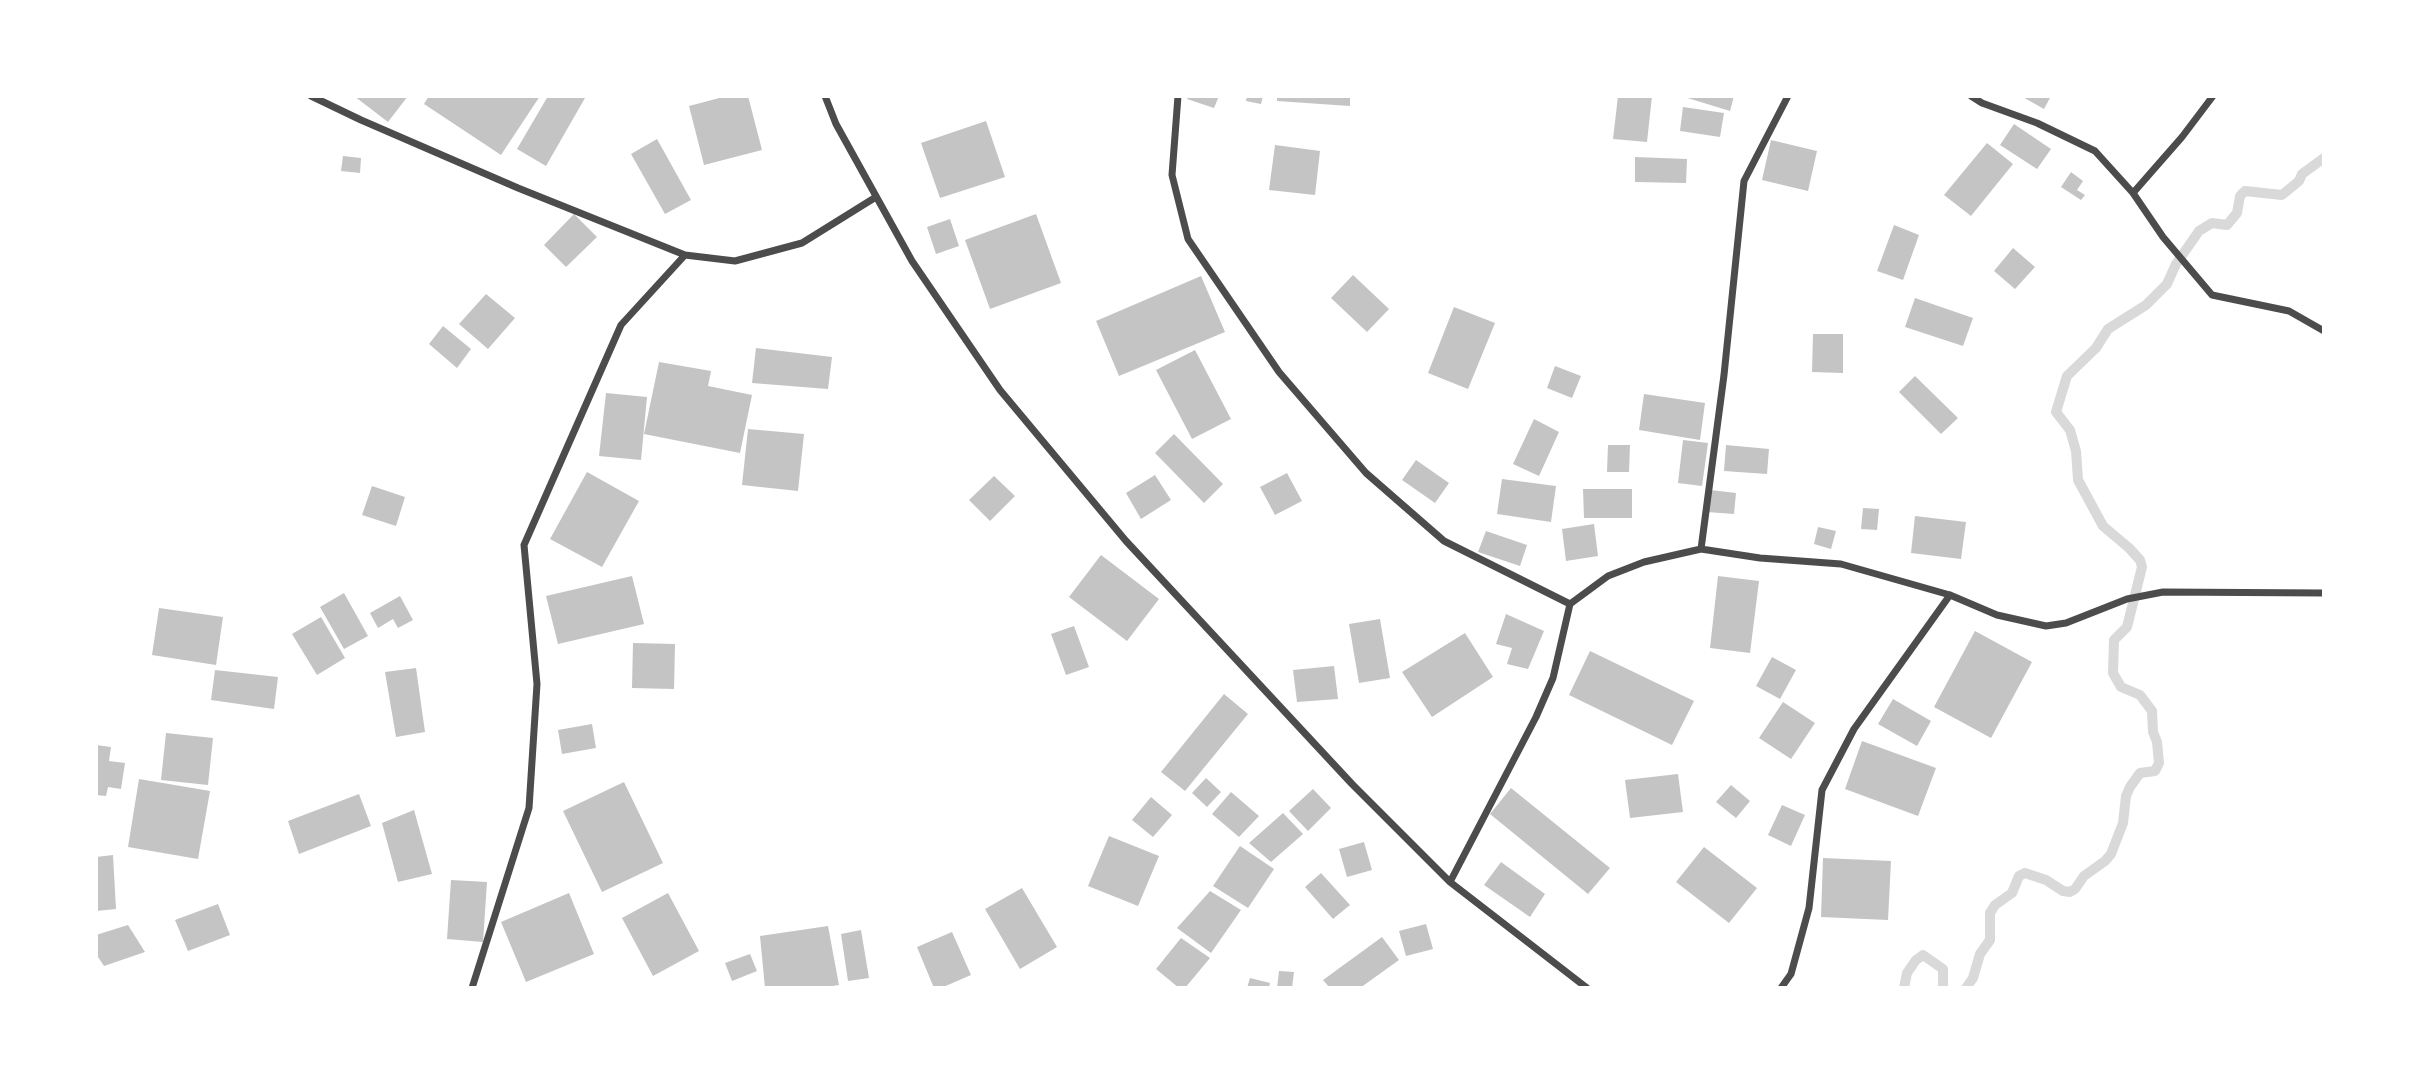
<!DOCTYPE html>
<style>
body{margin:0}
#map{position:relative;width:2420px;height:1084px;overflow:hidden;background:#fff;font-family:Roboto,sans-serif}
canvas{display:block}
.frame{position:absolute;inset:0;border:98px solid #fff;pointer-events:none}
</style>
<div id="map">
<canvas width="2420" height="1084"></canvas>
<div class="frame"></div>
</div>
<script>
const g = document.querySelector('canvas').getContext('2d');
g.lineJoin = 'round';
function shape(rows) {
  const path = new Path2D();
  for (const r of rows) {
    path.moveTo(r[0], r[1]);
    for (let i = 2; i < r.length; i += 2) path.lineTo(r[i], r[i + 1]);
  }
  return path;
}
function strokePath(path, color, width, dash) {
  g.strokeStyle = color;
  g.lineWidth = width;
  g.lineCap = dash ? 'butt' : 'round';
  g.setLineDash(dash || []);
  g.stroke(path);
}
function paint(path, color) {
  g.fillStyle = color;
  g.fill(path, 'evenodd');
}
const stream = shape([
 [1904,988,1907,973,1916,960,1923,955,1943,969,1943,988],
 [1966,988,1973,978,1980,954,1990,940,1990,913,1995,905,2012,893,2019,876,2025,873,2046,880,2063,891,2070,892,2075,889,2084,876,2105,861,2111,854,2123,823,2126,796,2130,787,2140,773,2155,771,2159,763,2157,742,2153,732,2152,711,2140,695,2121,687,2113,673,2114,640,2127,627,2142,567,2140,560,2129,548,2103,526,2078,480,2076,451,2070,430,2056,412,2067,376,2096,348,2108,329,2146,305,2167,284,2176,264,2199,231,2212,223,2227,225,2237,213,2240,196,2245,191,2282,195,2299,181,2302,174,2324,158]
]);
const building = shape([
 [354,96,408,96,388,122],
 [429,96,540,96,501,155,424,104],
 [548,96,585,98,546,166,517,149],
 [727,96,748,96,762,150,704,165,689,106],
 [1188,96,1219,96,1214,108,1187,99],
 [1247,96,1263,96,1261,104,1246,101],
 [1277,96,1350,96,1350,106,1277,101],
 [1618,96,1652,96,1647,142,1613,139],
 [1681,96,1734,96,1730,111],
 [2021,96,2051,96,2044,109],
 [1683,107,1724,113,1720,137,1680,131],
 [986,121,1005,177,940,198,921,143],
 [2014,124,2051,149,2037,169,2000,145],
 [657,139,691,200,665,214,631,154],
 [1771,140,1817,151,1808,191,1762,180],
 [1987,143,2013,164,1971,216,1944,195],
 [1275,145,1320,151,1315,195,1269,190],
 [343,156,361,158,360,173,341,171],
 [1635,157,1687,159,1686,183,1635,182],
 [2071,172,2083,181,2077,190,2085,195,2081,200,2061,187],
 [574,214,597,237,566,267,544,245],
 [1036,214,1061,283,990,309,965,240],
 [950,219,959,246,936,254,927,227],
 [1894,225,1919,235,1903,280,1877,271],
 [2013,248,2035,267,2015,289,1994,271],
 [1353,275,1389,309,1367,332,1331,298],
 [1201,276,1225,332,1119,376,1096,321],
 [486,294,515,318,488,349,459,324],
 [1915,298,1973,318,1963,346,1905,327],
 [1454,307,1495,323,1468,389,1428,373],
 [443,326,471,349,457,368,429,344],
 [1813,334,1843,334,1843,373,1812,372],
 [756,348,832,357,828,389,752,383],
 [1195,350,1231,419,1192,439,1156,370],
 [659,362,711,371,708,386,752,395,740,453,644,434],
 [1555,366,1581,376,1572,398,1547,388],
 [1915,376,1958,418,1941,434,1899,392],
 [606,393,647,397,641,460,599,456],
 [1644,394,1705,403,1700,440,1639,430],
 [1534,419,1559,432,1539,476,1513,464],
 [748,429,804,434,798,491,742,485],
 [1174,434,1223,484,1204,503,1155,453],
 [1683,440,1708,443,1702,486,1678,483],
 [1608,445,1630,445,1629,472,1607,472],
 [1726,445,1769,449,1767,474,1724,471],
 [1416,460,1449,483,1435,503,1402,480],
 [587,472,639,501,602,567,550,539],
 [1287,473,1302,501,1275,515,1260,487],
 [1155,475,1171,500,1141,519,1126,493],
 [994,476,1015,496,990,521,969,500],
 [1502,479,1556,486,1551,522,1497,514],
 [372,486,405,497,396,526,362,515],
 [1583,489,1632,489,1632,518,1584,518],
 [1710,490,1736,493,1734,514,1707,512],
 [1863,508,1879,509,1877,530,1861,529],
 [1915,516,1966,522,1961,559,1911,553],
 [1594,524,1598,556,1566,561,1562,529],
 [1818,527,1836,531,1831,549,1814,544],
 [1486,531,1527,545,1520,566,1478,552],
 [1101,555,1159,599,1127,641,1069,597],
 [632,576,644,624,558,644,546,596],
 [1718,576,1759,581,1750,653,1710,648],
 [344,593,368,636,344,649,320,607],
 [400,596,413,620,398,628,393,619,378,628,370,613],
 [159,608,223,617,216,665,152,655],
 [1506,614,1544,631,1528,669,1507,664,1512,648,1496,644],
 [321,617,345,658,317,675,292,634],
 [1380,619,1390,678,1359,683,1349,624],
 [1074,626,1089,667,1066,675,1051,634],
 [1975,631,2032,662,1991,738,1934,707],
 [1465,633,1493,677,1432,717,1402,672],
 [633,643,675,644,674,689,632,688],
 [1590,651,1694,701,1672,745,1569,695],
 [1772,657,1796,670,1780,699,1756,686],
 [1334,666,1338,699,1297,702,1293,670],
 [416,668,425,732,396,737,385,672],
 [215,670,278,677,274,709,211,700],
 [1224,694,1248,714,1185,791,1161,772],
 [1893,699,1931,721,1917,746,1878,724],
 [1783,702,1815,723,1791,759,1759,738],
 [592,724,596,748,562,754,558,730],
 [166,733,213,738,208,785,161,780],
 [1862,741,1936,768,1918,816,1845,789],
 [96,745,111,747,109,761,125,763,121,789,108,787,106,796,96,795],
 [1678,774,1683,812,1630,818,1625,780],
 [1206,778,1221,792,1207,807,1192,793],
 [139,779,210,791,198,859,128,847],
 [624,782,663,863,602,892,563,811],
 [1731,785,1750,801,1736,818,1716,802],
 [1511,788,1610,868,1588,894,1490,814],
 [1313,789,1331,808,1308,831,1289,811],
 [1231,792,1259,816,1239,837,1212,814],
 [359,794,371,826,299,854,288,821],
 [1151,797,1172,815,1153,837,1132,820],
 [1782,805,1805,815,1791,846,1768,835],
 [414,810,432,874,398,882,382,823],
 [1283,813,1303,834,1271,862,1249,843],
 [1109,836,1159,856,1138,906,1088,886],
 [1364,842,1372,870,1347,877,1339,849],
 [1240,846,1274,869,1248,908,1213,886],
 [1704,847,1757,888,1729,923,1676,882],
 [113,855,116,909,96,911,96,857],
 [1823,858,1891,861,1888,920,1821,917],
 [1501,862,1545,894,1530,917,1484,885],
 [1321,873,1350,905,1333,919,1305,887],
 [451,880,487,882,483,942,447,939],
 [1022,888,1057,947,1020,969,985,909],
 [1210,891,1241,910,1211,953,1177,928],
 [569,893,594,954,526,982,501,922],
 [668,893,699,951,653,976,622,918],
 [218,904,230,935,188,951,175,920],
 [1426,924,1433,949,1406,956,1399,931],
 [128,925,145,952,104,966,96,954,96,935],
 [828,926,839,985,820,988,765,988,760,936],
 [861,930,869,978,848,981,841,934],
 [952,932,971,975,941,988,934,988,917,947],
 [1382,937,1399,960,1360,988,1330,988,1323,980],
 [1181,938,1210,958,1185,988,1179,988,1156,969],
 [750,954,757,971,732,981,725,963],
 [1279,971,1294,972,1292,988,1277,988],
 [1250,978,1270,983,1269,988,1247,988]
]);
const minor = shape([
 [311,96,361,120,518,188,685,255,735,261,802,243,876,197],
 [825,96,836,124,912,261,1000,390,1126,541,1352,784,1450,882,1587,988],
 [1178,96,1172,175,1188,239,1279,372,1366,473,1444,541,1570,604],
 [1971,96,1982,103,2037,123,2095,151,2133,193,2163,237,2212,295,2289,311,2324,331],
 [2133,193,2182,137,2213,96],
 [1701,549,1724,375,1744,181,1788,96],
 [1450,882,1536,717,1553,678,1570,604,1608,576,1644,562,1701,549,1760,558,1841,564,1950,595,1997,615,2046,626,2066,623,2127,599,2163,592,2324,593],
 [472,988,529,808,537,684,524,545,621,325,685,255],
 [1781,988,1791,974,1809,908,1822,790,1854,729,1950,595]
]);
strokePath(stream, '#d9d9d9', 10);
paint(building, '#c4c4c4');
strokePath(minor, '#4c4c4c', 7);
</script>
